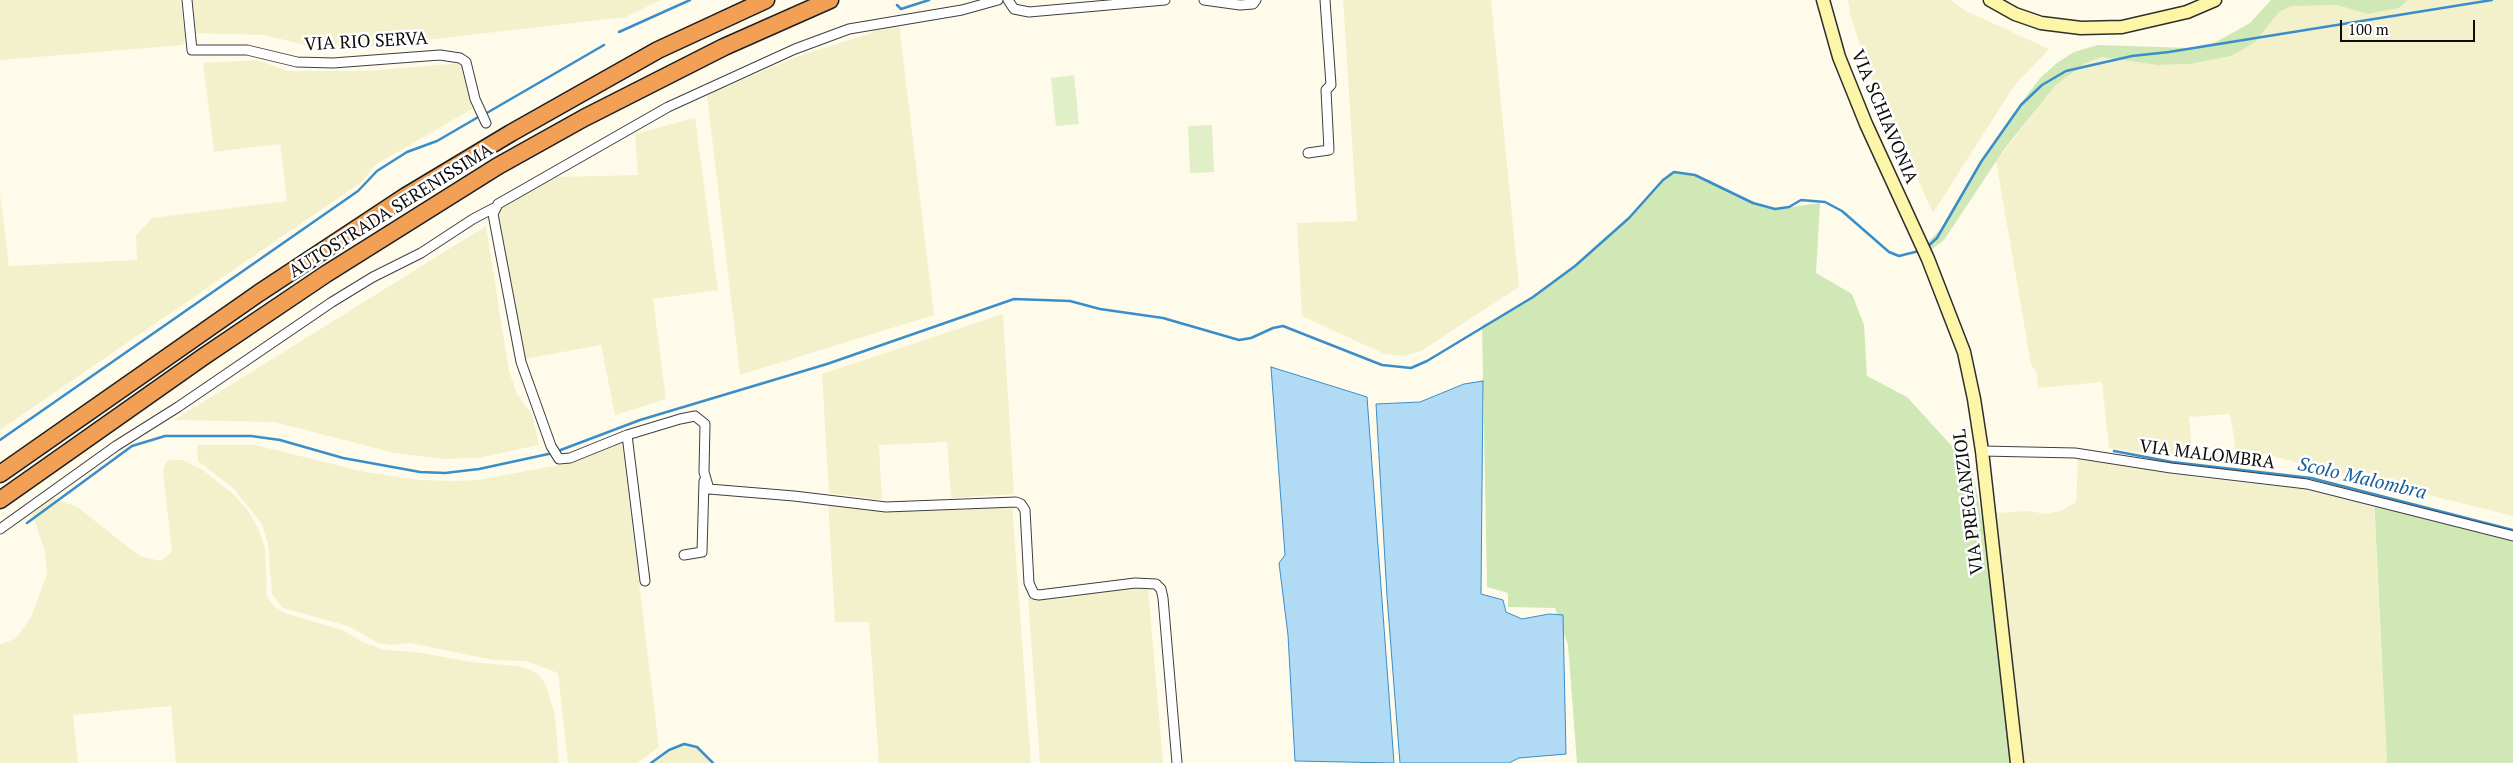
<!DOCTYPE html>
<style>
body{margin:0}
#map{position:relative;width:2513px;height:763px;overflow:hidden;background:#fffbeb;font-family:"PT Serif",serif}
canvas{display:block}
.scale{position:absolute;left:2340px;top:20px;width:135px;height:22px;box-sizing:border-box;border:2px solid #0c0c0c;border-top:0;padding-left:6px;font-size:15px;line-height:18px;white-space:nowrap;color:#0c0c0c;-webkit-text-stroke:4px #fff;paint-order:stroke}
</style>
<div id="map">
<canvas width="2513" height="763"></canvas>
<div class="scale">100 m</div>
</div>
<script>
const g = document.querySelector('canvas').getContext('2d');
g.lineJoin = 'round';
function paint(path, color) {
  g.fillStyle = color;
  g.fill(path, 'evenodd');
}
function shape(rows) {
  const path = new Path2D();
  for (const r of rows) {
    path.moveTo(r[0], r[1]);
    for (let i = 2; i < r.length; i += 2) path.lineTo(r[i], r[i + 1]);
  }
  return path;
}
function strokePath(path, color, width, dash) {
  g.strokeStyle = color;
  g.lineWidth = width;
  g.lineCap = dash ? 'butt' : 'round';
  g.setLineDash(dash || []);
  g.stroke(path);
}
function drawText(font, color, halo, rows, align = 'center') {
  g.font = font + ' "PT Serif",serif';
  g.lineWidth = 5;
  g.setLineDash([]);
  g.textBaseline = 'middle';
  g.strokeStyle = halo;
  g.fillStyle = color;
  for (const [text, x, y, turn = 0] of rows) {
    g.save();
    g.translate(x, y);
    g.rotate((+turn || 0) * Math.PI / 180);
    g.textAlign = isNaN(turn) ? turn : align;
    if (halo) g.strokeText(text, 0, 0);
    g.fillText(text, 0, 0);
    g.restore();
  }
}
const farmland = shape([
 [0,0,180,0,185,37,183,45,0,60],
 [192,0,661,0,626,17,339,50,338,45,305,45,264,35,196,33],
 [1343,0,1491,0,1519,287,1421,351,1404,356,1384,354,1302,316,1297,223,1357,221],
 [1848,0,1951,0,1964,10,2049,49,2014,86,1933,213,1867,67,1851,17],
 [2408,0,2513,0,2513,516,2260,453,2261,460,2238,463,2230,414,2189,417,2193,460,2109,448,2102,382,2038,388,2037,374,2031,364,1996,161,2056,85,2084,64,2101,57,2157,65,2190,64,2255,42,2279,12,2291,5,2337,5,2368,14,2399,8],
 [899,24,934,315,740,375,707,95,796,57,871,33,876,28],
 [257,60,288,71,368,71,460,63,466,73,472,109,375,165,363,181,0,430,0,193,9,266,137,260,136,235,152,218,287,201,280,144,214,152,203,63],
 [695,118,718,290,653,299,666,399,615,415,601,345,525,359,497,213,506,205,554,177,638,175,635,134],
 [486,226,509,371,517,394,532,414,539,445,478,458,443,459,395,453,274,422,174,420],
 [1003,314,1014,494,951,498,947,442,879,445,882,500,829,493,822,374],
 [622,442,659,747,637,763,568,763,558,673,526,661,493,660,410,643,392,645,378,643,348,626,283,608,272,594,268,544,262,524,233,488,198,461,197,445,255,445,365,472,419,480,455,481,478,480,564,464],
 [2078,459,2201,478,2306,489,2374,505,2387,763,2022,763,1994,513,2029,511,2046,514,2061,511,2076,502],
 [173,460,183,460,203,470,234,495,247,509,258,528,265,547,267,597,274,606,285,613,342,630,365,643,385,650,415,652,472,662,517,666,531,670,539,675,546,685,555,715,559,763,176,763,171,706,73,715,78,763,0,763,0,644,15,639,31,617,47,574,45,552,29,503,42,494,77,507,140,556,161,561,172,552,163,473,166,461],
 [828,502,880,509,1012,504,1031,763,879,763,869,622,835,622],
 [1143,585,1148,587,1163,763,1040,763,1028,598],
 [686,742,700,749,710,763,650,763,665,751]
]);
const green = shape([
 [2271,0,2408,0,2399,8,2368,14,2337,5,2291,6,2279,12,2255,42,2231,56,2190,64,2157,65,2101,57,2084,64,2056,85,2005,148,1944,240,1931,250,1928,242,1940,230,1982,158,2021,103,2041,77,2057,63,2074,52,2098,45,2190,48,2216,42,2250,23],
 [1674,172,1695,175,1763,207,1775,209,1820,203,1816,273,1852,294,1864,325,1867,376,1907,397,1972,468,2002,623,2017,763,1577,763,1568,645,1555,608,1508,607,1508,593,1487,587,1482,325,1501,317,1533,297,1575,266,1629,218,1663,180],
 [2374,497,2513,537,2513,763,2387,763]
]);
const pitch = shape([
 [1074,75,1079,124,1056,126,1051,78],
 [1212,125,1214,172,1190,173,1188,126]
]);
const water = shape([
 [1271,367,1367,397,1394,763,1295,761,1288,635,1279,563,1285,555,1271,367],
 [1483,381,1481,594,1503,600,1506,612,1522,619,1549,614,1563,615,1566,754,1519,758,1509,763,1400,763,1387,596,1376,404,1420,402,1464,384,1483,381]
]);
const stream = shape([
 [897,5,901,9,929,0],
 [619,32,690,0],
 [485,114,604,45],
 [1926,248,1937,238,1981,162,2021,105,2042,85,2066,71,2132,56,2169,52,2492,0],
 [0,440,358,191,377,171,407,152,437,141,480,116],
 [558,451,640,420,827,364,1014,299,1070,301,1100,309,1163,318,1239,340,1251,338,1273,328,1283,326,1382,365,1411,368,1427,361,1533,297,1575,266,1629,218,1663,180,1674,172,1695,175,1753,203,1775,209,1789,207,1801,200,1825,202,1842,211,1889,252,1899,256,1919,251],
 [2114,451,2172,462,2311,478,2513,530],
 [27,523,132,446,165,436,251,436,280,440,343,458,420,472,445,473,479,469,553,453],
 [651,763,669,750,684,744,697,747,713,763]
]);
const street = shape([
 [187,0,192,50,247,50,297,62,333,63,440,55,460,58,466,62,475,99,486,123],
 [998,0,962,10,849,29,795,49,668,107,498,204,493,214,521,362,551,446,559,459,570,458,627,435,680,419,695,416,705,424,704,472,709,489,794,496,886,507,1016,502,1021,504,1025,510,1029,583,1034,594,1039,595,1135,583,1156,584,1161,589,1163,598,1177,763],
 [1008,0,1014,9,1029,12,1165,0],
 [1204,0,1240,5,1253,4,1256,0],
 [1308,153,1329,150,1326,90,1331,85,1325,0],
 [627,435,645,581],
 [1982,451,2075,453,2171,468,2307,484,2513,536],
 [0,529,116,446,178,407,332,302,373,277,421,253,473,219,494,208],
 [684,555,702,552,704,481]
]);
const secondary = shape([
 [1823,0,1839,57,1866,124,1928,259,1964,352,1974,399,1982,451,2017,763],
 [1990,0,2015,14,2041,23,2081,28,2122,27,2187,12,2215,0]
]);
const highway = shape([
 [0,474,259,293,406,196,511,133,658,50,766,0],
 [0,500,203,357,326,274,498,166,584,118,724,47,830,0]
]);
const streetNames = [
 ["VIA RIO SERVA",366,42,-3],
 ["VIA SCHIAVONIA",1884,117,67],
 ["AUTOSTRADA SERENISSIMA",391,211,-32],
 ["VIA MALOMBRA",2207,455,7],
 ["VIA PREGANZIOL",1969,502,-97]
];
const waterNames = [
 ["Scolo Malombra",2362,479,13]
];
paint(farmland, '#f3f1cc');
paint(green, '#cfe8b6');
paint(pitch, '#e0efc7');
paint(water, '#b1daf5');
strokePath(water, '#398dca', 1);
strokePath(stream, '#398dca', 2.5);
strokePath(street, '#3f3f3f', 11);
strokePath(secondary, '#2e2e2e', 15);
strokePath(highway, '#1d1d1d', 19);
strokePath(street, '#fff', 9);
strokePath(secondary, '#fdf5a7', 12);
strokePath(highway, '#f1a056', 16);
drawText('18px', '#0c0c0c', '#fff', streetNames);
drawText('italic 19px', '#185f9a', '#fff', waterNames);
</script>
